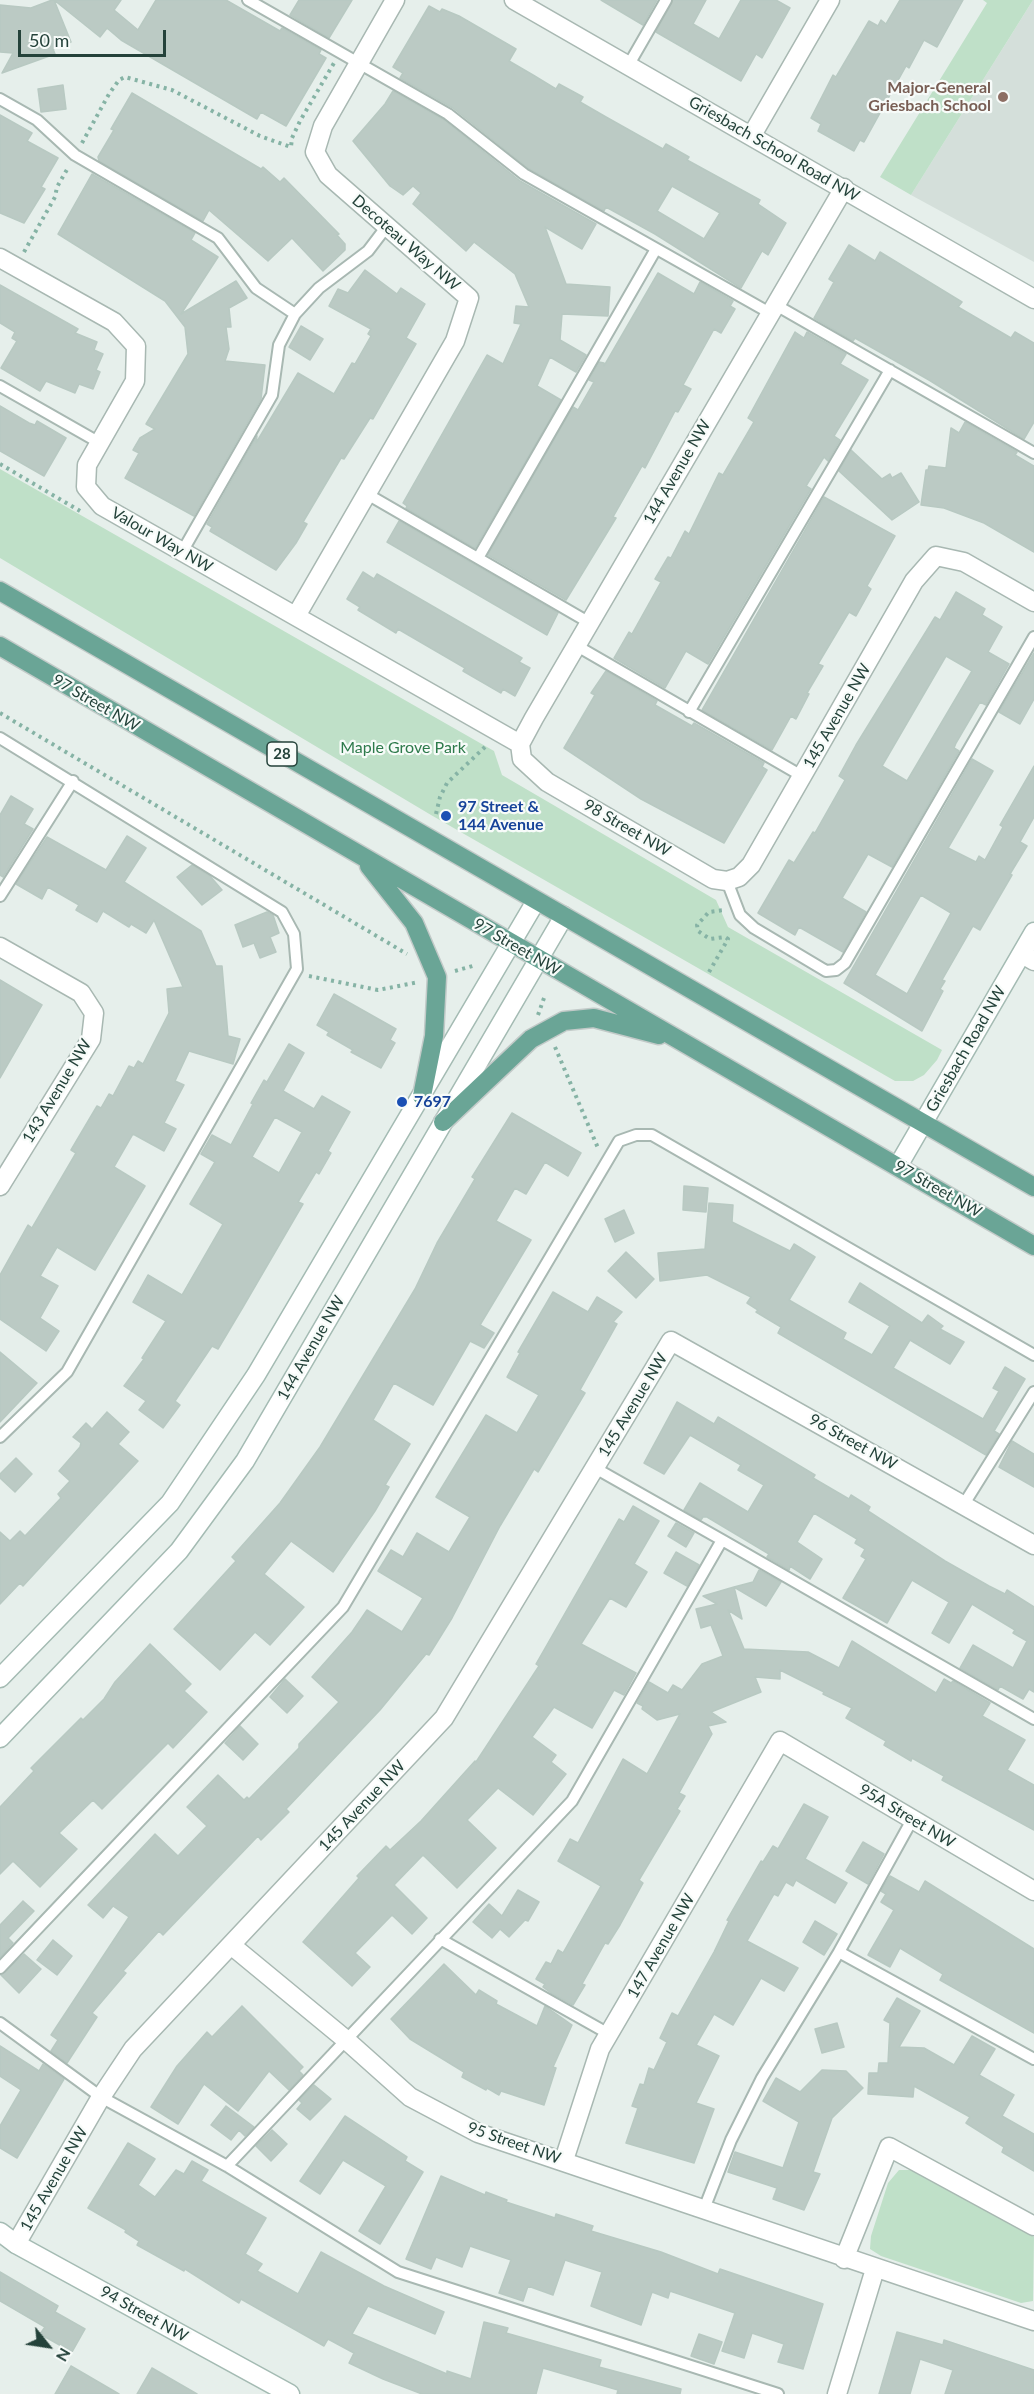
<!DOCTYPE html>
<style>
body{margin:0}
#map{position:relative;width:1034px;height:2394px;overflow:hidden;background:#e6efeb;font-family:Lato,sans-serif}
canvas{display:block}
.north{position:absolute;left:18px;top:2316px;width:60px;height:60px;-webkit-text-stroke:4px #f7fbf9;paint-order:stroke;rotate:120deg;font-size:16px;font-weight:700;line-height:24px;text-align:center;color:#24423a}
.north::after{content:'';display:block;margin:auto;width:21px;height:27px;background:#24423a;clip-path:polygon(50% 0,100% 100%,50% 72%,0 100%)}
.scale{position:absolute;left:18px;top:30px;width:148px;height:27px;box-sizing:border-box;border:3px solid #24423a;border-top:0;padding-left:8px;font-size:18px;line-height:21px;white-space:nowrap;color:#24423a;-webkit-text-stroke:4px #f7fbf9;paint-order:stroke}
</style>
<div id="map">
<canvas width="1034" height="2394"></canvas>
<div class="north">N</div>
<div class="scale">50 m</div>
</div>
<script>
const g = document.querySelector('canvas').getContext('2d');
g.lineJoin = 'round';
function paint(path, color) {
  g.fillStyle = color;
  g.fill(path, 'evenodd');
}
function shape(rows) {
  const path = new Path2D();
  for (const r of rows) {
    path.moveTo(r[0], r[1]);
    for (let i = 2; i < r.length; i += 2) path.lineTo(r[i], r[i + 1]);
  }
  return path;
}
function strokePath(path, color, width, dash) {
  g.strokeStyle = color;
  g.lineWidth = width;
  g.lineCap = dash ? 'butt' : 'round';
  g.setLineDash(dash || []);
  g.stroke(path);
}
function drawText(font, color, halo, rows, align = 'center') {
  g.font = font + ' Lato,sans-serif';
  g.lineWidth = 4.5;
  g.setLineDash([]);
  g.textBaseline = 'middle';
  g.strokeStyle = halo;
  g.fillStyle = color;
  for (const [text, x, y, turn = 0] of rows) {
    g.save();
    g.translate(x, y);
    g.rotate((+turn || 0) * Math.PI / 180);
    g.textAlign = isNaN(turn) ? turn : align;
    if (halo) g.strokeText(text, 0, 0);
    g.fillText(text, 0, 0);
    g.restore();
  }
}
const built = shape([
 [1033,0,1034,0,1034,262,911,195]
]);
const green = shape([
 [983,0,1033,0,911,195,880,177,987,3],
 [0,469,494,751,502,775,716,900,728,927,942,1050,937,1060,924,1075,913,1081,895,1081,431,815,0,558],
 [899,2170,917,2170,1034,2237,1033,2301,1021,2303,881,2256,870,2249,871,2236,888,2183]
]);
const building = shape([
 [52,0,121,0,114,10,138,30,156,0,226,0,280,31,282,28,321,50,319,54,326,58,286,126,261,112,257,119,121,40,107,28,100,37,54,0,71,42,53,49,55,54,2,73,13,53,0,52,0,5,31,8,52,0],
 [299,0,352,0,329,38,290,15,299,0],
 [601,0,657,0,643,25,601,0],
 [673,0,706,0,693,24,719,39,741,0,776,0,790,8,762,58,756,54,741,81,656,32,673,0],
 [900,0,963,0,937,47,924,40,909,68,906,66,864,142,860,140,854,151,818,131,821,124,811,118,833,75,836,77,869,21,878,26,881,20,886,24,900,0],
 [429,6,440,12,442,9,459,16,516,49,509,61,533,75,556,89,559,84,583,97,580,102,606,117,663,149,666,144,689,157,687,160,760,200,758,204,786,223,768,255,762,251,741,288,655,234,606,207,604,211,528,168,453,108,400,78,403,73,393,67,429,6],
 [672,186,720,213,704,239,657,211,672,186],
 [63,85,66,109,41,112,38,89,63,85],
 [393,91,444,120,520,181,596,224,582,249,545,227,566,284,610,287,608,316,562,314,560,340,586,355,576,372,550,357,537,386,561,400,475,548,406,508,407,506,403,503,487,355,503,364,521,324,514,323,516,306,529,307,515,274,474,242,466,251,413,204,421,193,413,186,403,195,390,186,353,141,385,104,393,91],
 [132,93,261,169,263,167,280,182,284,178,339,234,337,235,345,244,345,250,323,271,292,238,268,261,209,210,203,221,99,161,98,157,114,130,111,129,132,93],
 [0,115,32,133,27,141,58,158,41,187,45,189,24,223,0,213,0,115],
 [92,174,195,233,191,240,218,257,181,314,236,281,247,298,229,308,231,327,226,327,229,349,225,361,265,365,261,399,194,516,125,478,139,453,133,450,140,438,155,429,146,424,188,354,185,327,165,301,58,234,92,174],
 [849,245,875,261,880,252,962,302,958,307,1011,338,1015,332,1034,343,1034,422,1024,439,929,380,855,338,853,341,814,318,834,282,829,279,849,245],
 [365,270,397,294,401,288,425,304,406,338,416,344,373,419,370,418,344,459,341,458,303,522,307,524,296,543,276,570,210,531,212,527,207,524,257,436,256,443,298,373,334,394,352,363,355,364,371,336,368,334,371,329,329,306,338,289,348,293,365,270],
 [658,273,694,294,700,282,733,301,730,306,735,309,721,333,714,329,683,385,691,389,678,412,675,411,645,468,642,466,613,517,616,518,566,600,488,555,573,407,578,410,594,382,589,380,599,362,604,363,604,366,658,273],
 [0,285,78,329,75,333,97,342,94,350,103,354,96,370,100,372,93,389,79,384,75,393,46,381,40,391,1,368,17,341,12,338,15,332,0,323,0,285],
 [301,326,323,339,310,360,289,347,301,326],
 [795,332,804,338,807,332,846,354,840,364,868,380,834,436,840,440,828,461,824,457,806,486,811,489,708,664,686,651,665,688,614,658,629,632,632,634,661,582,655,579,668,557,671,558,685,531,689,534,719,473,723,475,754,422,748,418,795,332],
 [0,406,29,423,35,425,37,421,66,438,44,476,0,451,0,406],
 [965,422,1017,452,1015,455,1034,466,1034,552,984,523,944,508,921,505,926,470,928,470,929,466,946,468,951,428,959,433,965,422],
 [851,450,882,479,890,474,892,478,901,473,919,502,892,520,839,471,851,450],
 [824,497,895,536,867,586,871,589,856,616,849,612,818,664,823,666,807,693,809,694,796,719,791,716,772,750,702,710,824,497],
 [399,521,558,613,547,635,387,542,399,521],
 [363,572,374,579,377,574,522,658,519,662,530,668,515,696,503,689,501,693,463,671,465,668,398,629,396,633,358,610,360,607,347,599,363,572],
 [956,592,985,609,982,615,1002,627,988,652,1009,664,986,705,980,702,956,743,954,748,959,751,892,867,868,854,842,898,866,912,843,952,799,927,795,935,758,913,789,860,794,863,813,832,815,833,845,780,839,776,856,745,935,617,940,620,956,592],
 [946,656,972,671,907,781,882,766,946,656],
 [1034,653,1034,699,1020,724,999,712,1034,653],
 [606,671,657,701,655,705,692,726,694,723,764,763,762,767,767,770,724,843,641,799,564,748,595,695,591,693,606,671],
 [972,759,993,771,948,848,976,862,979,856,985,860,1003,827,1000,825,1034,766,1034,817,1020,842,1027,846,1010,874,1012,875,980,930,973,926,942,980,945,981,940,989,943,991,922,1031,844,983,972,759],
 [921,895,951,913,907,994,875,975,921,895],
 [11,796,33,809,24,824,33,829,3,877,0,875,0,815,11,796],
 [127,836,146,848,124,882,201,931,216,966,222,966,228,1036,240,1039,233,1064,189,1051,175,1081,184,1085,164,1123,176,1129,164,1151,133,1134,114,1167,145,1186,95,1270,57,1247,40,1276,58,1286,40,1318,59,1331,46,1351,0,1319,0,1275,28,1225,32,1228,76,1153,71,1150,97,1106,101,1108,109,1094,113,1096,129,1066,134,1068,138,1061,143,1064,169,1013,167,989,183,987,154,920,146,933,131,924,129,927,103,911,97,922,76,910,79,905,48,887,42,899,16,884,47,837,106,870,127,836],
 [192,865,210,876,222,890,202,905,177,877,192,865],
 [267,912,273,915,279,933,270,937,276,952,260,958,254,943,243,947,235,925,267,912],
 [0,980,42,1005,0,1078,0,980],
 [334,994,396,1029,390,1040,395,1043,381,1068,351,1052,353,1050,327,1035,329,1032,317,1025,334,994],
 [289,1044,304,1053,283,1091,314,1109,322,1096,350,1112,328,1151,331,1153,319,1174,316,1172,298,1202,303,1204,243,1307,218,1349,212,1346,175,1401,180,1405,163,1428,139,1410,146,1401,124,1386,144,1359,142,1358,166,1321,133,1302,148,1275,182,1295,223,1224,190,1204,215,1162,201,1154,212,1135,231,1145,253,1104,251,1103,264,1080,267,1082,289,1044],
 [275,1117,302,1132,279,1173,252,1157,275,1117],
 [512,1113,581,1153,568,1176,545,1162,526,1194,515,1188,496,1221,531,1240,480,1325,494,1333,484,1348,470,1341,433,1405,394,1383,373,1420,410,1444,385,1485,389,1487,375,1511,333,1572,291,1541,264,1574,304,1607,270,1645,255,1632,220,1670,174,1629,236,1561,232,1557,280,1503,320,1447,415,1289,437,1243,475,1179,472,1177,512,1113],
 [684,1186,708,1188,706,1212,683,1210,684,1186],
 [709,1203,733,1205,732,1222,790,1251,794,1244,815,1257,789,1300,846,1333,843,1339,872,1355,890,1326,849,1302,860,1283,922,1323,928,1315,943,1326,940,1329,964,1342,950,1364,910,1340,893,1368,983,1419,999,1391,993,1388,1005,1367,1025,1379,994,1431,999,1434,986,1455,778,1333,781,1327,756,1312,758,1310,747,1303,751,1297,707,1275,660,1281,658,1253,705,1249,709,1203],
 [624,1210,634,1233,615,1242,605,1219,624,1210],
 [626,1252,654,1279,636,1298,608,1271,626,1252],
 [553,1292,588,1312,597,1297,622,1312,613,1322,617,1324,580,1390,585,1393,538,1472,534,1469,500,1526,452,1618,429,1655,426,1654,380,1710,286,1809,289,1812,261,1840,258,1836,163,1935,159,1931,123,1971,126,1973,92,2013,97,2017,67,2063,51,2051,58,2040,51,2035,129,1917,113,1906,103,1918,88,1905,155,1834,178,1856,207,1826,187,1807,218,1775,244,1800,247,1797,249,1799,299,1748,299,1744,339,1702,312,1677,352,1632,367,1610,402,1632,423,1598,378,1571,391,1550,403,1557,417,1533,449,1552,470,1517,436,1497,486,1415,517,1433,539,1395,507,1377,520,1353,518,1352,553,1292],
 [0,1352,37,1383,0,1422,0,1352],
 [677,1402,714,1424,718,1417,815,1475,813,1478,849,1499,851,1495,870,1507,868,1511,945,1561,989,1586,1005,1594,1007,1590,1034,1607,1034,1692,1029,1689,1023,1699,1000,1686,998,1690,960,1668,973,1645,1013,1668,1027,1641,1013,1633,1015,1630,972,1604,949,1643,932,1633,949,1602,912,1580,887,1623,843,1598,866,1559,861,1556,865,1549,855,1543,857,1539,814,1513,797,1542,822,1559,810,1579,790,1566,789,1570,767,1557,769,1554,707,1517,703,1517,701,1520,684,1510,700,1483,748,1512,764,1485,738,1470,741,1465,690,1435,664,1474,644,1463,677,1402],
 [107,1412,129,1432,118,1444,138,1461,23,1586,20,1583,0,1604,0,1532,10,1541,20,1531,25,1536,61,1498,58,1494,70,1481,59,1471,80,1447,81,1443,73,1437,86,1423,92,1429,107,1412],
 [1012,1441,1034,1454,1034,1487,999,1467,1012,1441],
 [16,1458,32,1474,15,1492,0,1478,0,1474,16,1458],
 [633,1506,659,1521,634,1564,647,1572,626,1607,610,1598,581,1644,636,1673,624,1695,614,1690,592,1728,554,1707,532,1737,556,1755,551,1762,566,1774,533,1815,498,1788,467,1820,496,1848,457,1888,423,1855,394,1885,427,1918,412,1934,392,1915,355,1953,370,1967,352,1986,303,1942,359,1878,357,1876,386,1846,390,1850,421,1821,475,1761,476,1762,539,1666,536,1664,619,1519,624,1522,633,1506],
 [676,1523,694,1533,686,1547,668,1536,676,1523],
 [676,1552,699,1565,687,1586,664,1573,676,1552],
 [759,1570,781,1582,766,1606,734,1587,753,1582,759,1570],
 [734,1587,742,1619,728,1610,744,1649,808,1652,839,1668,852,1641,936,1693,944,1679,951,1683,953,1681,990,1703,982,1716,1025,1740,1007,1770,1034,1785,1034,1830,942,1780,944,1776,912,1758,911,1761,884,1745,886,1741,846,1718,852,1708,823,1694,824,1692,780,1670,780,1679,755,1677,761,1692,711,1712,726,1722,708,1726,712,1734,679,1793,685,1796,677,1809,680,1811,639,1880,643,1883,620,1925,608,1944,605,1943,582,1984,585,1985,573,2005,551,1993,543,1987,545,1984,536,1979,546,1962,551,1964,558,1950,563,1953,601,1886,558,1861,570,1839,578,1843,623,1759,647,1774,680,1714,657,1720,642,1709,643,1706,637,1703,649,1682,668,1693,673,1685,682,1690,702,1664,723,1656,711,1625,701,1628,696,1609,717,1604,703,1596,734,1587],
 [150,1644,191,1684,184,1691,207,1712,173,1748,168,1743,102,1809,93,1800,59,1833,77,1849,40,1887,13,1861,0,1874,0,1807,34,1771,31,1768,81,1718,83,1720,104,1699,115,1682,150,1644],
 [285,1679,303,1696,287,1713,270,1697,285,1679],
 [240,1726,258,1744,243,1760,225,1743,240,1726],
 [804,1804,828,1817,805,1859,847,1883,835,1903,796,1880,793,1886,786,1882,778,1896,774,1894,747,1941,798,1968,784,1991,761,1978,733,2025,714,2014,696,2045,719,2056,696,2103,714,2109,694,2163,626,2143,638,2108,632,2106,640,2084,644,2085,649,2068,654,2070,667,2042,660,2038,672,2013,678,2016,714,1952,729,1921,727,1920,761,1861,763,1862,773,1846,778,1849,804,1804],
 [863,1842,884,1854,868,1884,846,1871,863,1842],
 [890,1876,919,1892,925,1881,1034,1949,1034,2033,940,1980,943,1974,900,1948,890,1967,868,1955,894,1910,881,1902,886,1894,881,1891,890,1876],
 [518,1890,539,1902,528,1921,525,1920,509,1937,500,1929,492,1938,473,1922,489,1904,502,1916,518,1890],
 [23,1901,34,1911,8,1938,13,1943,0,1957,0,1925,23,1901],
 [815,1921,837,1934,824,1955,803,1942,815,1921],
 [53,1940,72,1956,57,1975,37,1960,53,1940],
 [24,1954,41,1969,19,1993,1,1975,24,1954],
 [444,1964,476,1995,479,1990,497,2001,496,2004,537,2026,545,2006,572,2025,553,2067,556,2068,544,2105,501,2091,499,2095,487,2088,486,2090,462,2077,464,2072,410,2039,391,2019,444,1964],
 [897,1998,920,2011,899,2047,924,2048,954,2065,972,2036,995,2049,979,2075,1014,2095,1002,2116,1034,2134,1034,2171,1002,2152,1004,2147,966,2123,970,2117,914,2086,913,2097,868,2094,869,2073,878,2073,879,2063,888,2063,890,2023,884,2020,897,1998],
 [242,2006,303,2067,299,2071,303,2075,289,2090,269,2071,238,2111,204,2084,178,2124,151,2107,177,2066,207,2032,212,2037,242,2006],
 [837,2023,844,2047,822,2053,815,2029,837,2023],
 [0,2046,39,2071,43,2064,64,2079,17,2158,0,2148,0,2126,21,2090,0,2076,0,2046],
 [822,2070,846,2071,863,2088,832,2118,813,2172,820,2174,804,2210,773,2199,777,2188,728,2172,735,2152,783,2168,799,2122,763,2101,776,2078,800,2092,822,2070],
 [314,2085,331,2099,310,2120,297,2109,302,2103,299,2100,314,2085],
 [226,2106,254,2127,245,2136,239,2130,231,2140,211,2125,226,2106],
 [345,2116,407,2157,405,2161,423,2172,380,2244,359,2231,386,2186,343,2160,320,2194,300,2181,345,2116],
 [272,2130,287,2144,271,2161,256,2146,272,2130],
 [128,2143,155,2159,138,2185,155,2197,176,2170,184,2174,192,2161,208,2170,201,2181,266,2218,245,2254,262,2264,257,2271,298,2294,321,2252,384,2286,444,2312,435,2334,368,2306,352,2334,447,2374,447,2371,471,2379,484,2322,508,2328,506,2333,601,2360,599,2367,681,2389,680,2394,617,2394,618,2390,543,2368,536,2394,422,2394,383,2379,349,2363,354,2353,328,2339,324,2346,241,2299,239,2303,185,2269,184,2271,137,2245,139,2241,125,2232,126,2230,88,2208,128,2143],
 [441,2176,485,2195,486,2192,507,2200,506,2202,555,2218,556,2214,593,2226,591,2231,661,2252,718,2274,720,2269,823,2304,803,2369,778,2362,784,2344,752,2333,744,2358,722,2351,735,2313,670,2291,668,2298,652,2292,641,2325,591,2306,602,2272,565,2260,553,2295,528,2286,523,2301,499,2293,511,2260,470,2246,462,2267,436,2257,431,2269,406,2259,441,2176],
 [0,2272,58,2306,55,2312,85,2329,72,2352,40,2334,45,2327,0,2301,0,2272],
 [897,2332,943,2345,944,2340,1034,2370,1034,2394,945,2394,953,2370,920,2359,910,2394,879,2394,897,2332],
 [699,2334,722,2342,714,2364,691,2356,699,2334],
 [71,2366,119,2394,55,2394,71,2366],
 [152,2368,197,2394,137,2394,152,2368]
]);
const path = shape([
 [82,143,109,94,119,80,125,77,172,90,260,136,291,147,292,138,300,121,334,63],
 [24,252,55,197,57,187,69,166],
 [0,464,80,511],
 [0,713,407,954],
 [436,814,440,797,447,783,486,746],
 [455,971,476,965],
 [709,972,728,939,725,937,710,939,698,931,697,925,709,912,724,910],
 [309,976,378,990,419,982],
 [538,1015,544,998],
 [555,1047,598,1148]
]);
const lane = shape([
 [248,0,448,114,524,174,770,313],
 [628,66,666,0],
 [0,99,37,120,75,155,218,238,256,288,295,314],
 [774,304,1034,453],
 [0,386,100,443],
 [367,494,590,623],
 [182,552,272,395,279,345,295,314,319,288,368,251,387,226],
 [478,558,656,249],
 [577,646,802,776],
 [689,712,890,370],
 [0,738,282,912,294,934,297,969,67,1372,0,1437],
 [727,881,740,915,754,928,826,971,836,970,845,963,1034,637],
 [0,896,73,781],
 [595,1468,722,1540],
 [964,1504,1034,1392],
 [440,1939,609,2034],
 [839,1952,1034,2059],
 [0,1968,343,1607,619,1141,636,1135,652,1135,1034,1355],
 [0,2023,101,2097,227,2166,398,2272,778,2394],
 [227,2166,572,1801,722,1540,1034,1719],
 [704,2209,731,2140,762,2078,839,1952,912,1820]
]);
const street = shape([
 [514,0,1034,299],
 [752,135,830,0],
 [844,188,534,718,520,744,522,759,547,782,713,879,727,881,739,877,751,865,914,581,936,556,964,562,1034,602],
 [0,258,114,322,136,346,135,381,87,465,86,487,102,506,520,744],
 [296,616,455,341,469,298,328,175,315,152,323,126,395,0],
 [0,947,81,993,94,1013,91,1039,0,1186],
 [1022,954,1034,961],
 [231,1945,345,2039,410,2097,478,2133,1034,2321],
 [564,2160,600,2049,780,1741,1034,1891],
 [16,2244,101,2097,133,2049,444,1718,671,1341,1034,1545],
 [844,2259,889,2147,1034,2226],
 [837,2394,875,2269]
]);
const secondary = shape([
 [898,1166,1034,932],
 [0,1678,170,1503,256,1375,536,901],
 [0,1738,179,1551,245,1461,564,916],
 [0,2232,16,2244,290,2394]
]);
const primary = shape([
 [0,591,1034,1187],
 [0,646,1034,1246],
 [369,866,414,923,437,977,434,1036,422,1096],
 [443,1122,531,1039,564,1021,594,1018,659,1035]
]);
const markers = [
 [1003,97,6,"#8d6e63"],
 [446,816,6,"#1a4fb4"],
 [402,1102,6,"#1a4fb4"]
];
const shields = [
 [282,754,30]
];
const shieldNames = [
 ["28",282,754]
];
const educationNames = [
 ["Major-General",991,88],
 ["Griesbach School",991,106]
];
const streetNames = [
 ["Griesbach School Road NW",774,149,30],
 ["Decoteau Way NW",406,243,41],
 ["144 Avenue NW",677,472,-60],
 ["Valour Way NW",162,540,30],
 ["97 Street NW",96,703,30],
 ["145 Avenue NW",837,716,-60],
 ["98 Street NW",627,828,30],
 ["97 Street NW",517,947,30],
 ["Griesbach Road NW",966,1049,-60],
 ["143 Avenue NW",57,1091,-59],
 ["97 Street NW",938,1189,30],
 ["144 Avenue NW",311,1348,-60],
 ["145 Avenue NW",633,1405,-59],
 ["96 Street NW",853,1442,29],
 ["145 Avenue NW",362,1806,-47],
 ["95A Street NW",907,1816,31],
 ["147 Avenue NW",661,1946,-60],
 ["95 Street NW",514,2143,19],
 ["145 Avenue NW",54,2179,-60],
 ["94 Street NW",144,2314,29]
];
const parkNames = [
 ["Maple Grove Park",403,748]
];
const transitNames = [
 ["97 Street &",458,807],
 ["144 Avenue",458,825],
 ["7697",414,1102]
];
paint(built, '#d4dfda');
paint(green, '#bfe0c8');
paint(building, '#bbcac4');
strokePath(building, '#b8c9c2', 1.5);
strokePath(lane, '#a8b8b2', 14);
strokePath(street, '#a8b8b2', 21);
strokePath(secondary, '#a4bbb3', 21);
strokePath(primary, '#c2cac8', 21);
strokePath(path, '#86b3a5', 4, [3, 4.5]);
strokePath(lane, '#fff', 10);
strokePath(street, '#fff', 18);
strokePath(secondary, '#fff', 18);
strokePath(primary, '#6aa596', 18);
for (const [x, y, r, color] of markers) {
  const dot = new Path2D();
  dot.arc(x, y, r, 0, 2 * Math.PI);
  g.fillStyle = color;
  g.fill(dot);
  strokePath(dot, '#f7fbf9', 2);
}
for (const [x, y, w] of shields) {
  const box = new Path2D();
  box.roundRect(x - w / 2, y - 12, w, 24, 4.5);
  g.fillStyle = '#f7fbf9';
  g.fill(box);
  strokePath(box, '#24423a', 1.5);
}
drawText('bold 15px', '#24423a', null, shieldNames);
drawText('bold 16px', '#785e54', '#f7fbf9', educationNames, 'right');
drawText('16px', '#24423a', '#f7fbf9', streetNames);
drawText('16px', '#2d7a4b', '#f7fbf9', parkNames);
drawText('bold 16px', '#164399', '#f7fbf9', transitNames, 'left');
</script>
